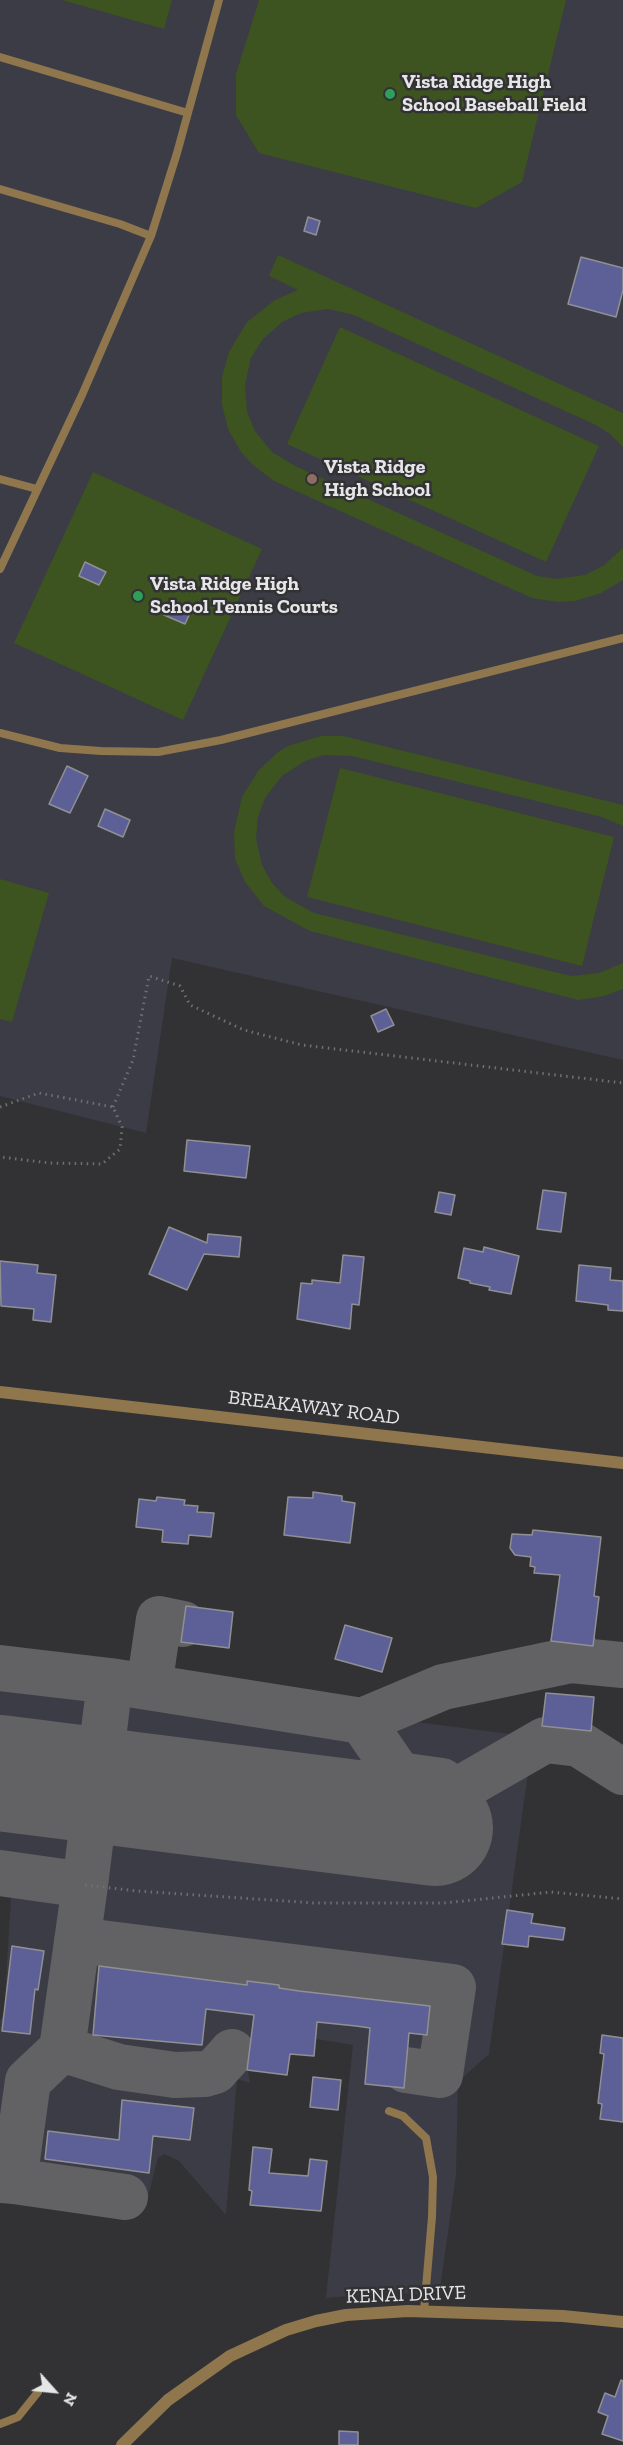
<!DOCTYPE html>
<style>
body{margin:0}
#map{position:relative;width:623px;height:2445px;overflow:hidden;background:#323235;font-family:"Zilla Slab",serif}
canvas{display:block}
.north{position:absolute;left:24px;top:2361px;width:60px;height:60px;-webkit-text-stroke:4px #323235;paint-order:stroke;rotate:117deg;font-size:16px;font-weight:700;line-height:24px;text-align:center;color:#e6e6e8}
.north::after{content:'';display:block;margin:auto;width:21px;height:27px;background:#e6e6e8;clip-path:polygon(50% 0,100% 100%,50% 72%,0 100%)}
</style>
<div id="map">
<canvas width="623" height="2445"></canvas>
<div class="north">N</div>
</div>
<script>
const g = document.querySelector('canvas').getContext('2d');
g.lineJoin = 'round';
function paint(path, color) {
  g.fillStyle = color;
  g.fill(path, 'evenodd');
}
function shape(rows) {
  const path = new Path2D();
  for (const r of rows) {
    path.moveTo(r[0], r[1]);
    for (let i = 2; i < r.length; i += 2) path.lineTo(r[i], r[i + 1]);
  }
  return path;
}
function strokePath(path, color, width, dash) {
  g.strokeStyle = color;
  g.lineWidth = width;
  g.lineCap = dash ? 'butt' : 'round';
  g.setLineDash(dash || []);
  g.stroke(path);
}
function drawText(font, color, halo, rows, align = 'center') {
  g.font = font + ' "Zilla Slab",serif';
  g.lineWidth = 5;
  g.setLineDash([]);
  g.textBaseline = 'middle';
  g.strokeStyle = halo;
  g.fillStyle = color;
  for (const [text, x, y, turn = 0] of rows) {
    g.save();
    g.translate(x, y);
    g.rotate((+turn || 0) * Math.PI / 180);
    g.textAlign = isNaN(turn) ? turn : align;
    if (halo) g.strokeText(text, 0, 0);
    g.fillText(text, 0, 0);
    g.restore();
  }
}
const built = shape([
 [0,0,623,0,623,1060,172,958,146,1133,0,1096],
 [0,1669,510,1734,530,1758,489,2054,458,2082,456,2175,439,2296,393,2292,326,2298,353,2045,292,2035,287,2075,248,2071,250,2083,237,2079,226,2215,179,2161,164,2154,158,2158,145,2208,0,2199,0,2021,4,2013,11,1898,0,1896]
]);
const green = shape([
 [62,0,172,0,164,29],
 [259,0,566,0,522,182,476,208,259,153,236,115,236,74],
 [278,255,623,413,623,447,610,434,596,425,354,315,328,309,301,313,282,322,262,340,251,358,245,385,247,412,255,431,272,452,295,466,537,576,557,579,585,575,603,566,623,548,623,580,601,593,575,601,558,602,532,598,274,481,253,465,241,452,228,429,222,404,222,377,229,352,247,322,275,300,298,290,269,276],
 [340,327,599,446,546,562,287,444],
 [93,472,262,549,183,720,14,643],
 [321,736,343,736,623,805,623,826,602,817,352,756,324,755,305,761,282,776,265,798,258,817,256,838,262,865,272,883,285,897,314,913,571,976,599,973,623,963,623,989,604,996,578,1000,310,931,264,906,245,882,235,859,234,832,242,797,258,771,278,752,288,746],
 [340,768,614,837,582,966,307,897],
 [0,879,49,893,12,1022,0,1019]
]);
const taxiway = shape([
 [571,1660,623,1665],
 [0,1668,110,1681,362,1721,399,1775,442,1781,435,1828],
 [149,1687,159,1619,183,1624],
 [362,1721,443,1687,571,1660,573,1644],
 [440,1793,451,1794,545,1740,579,1744,623,1772],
 [0,1873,85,1885,110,1681],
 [77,1940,453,1987,440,2075,406,2070],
 [62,2049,119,2067,175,2075,205,2074,215,2071,232,2052],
 [0,2180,14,2181,28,2081,62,2049,85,1885],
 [14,2181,125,2197]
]);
const runway = shape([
 [0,1773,435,1828]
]);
const building = shape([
 [308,217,320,221,316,235,304,231,308,217],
 [581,257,623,268,623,290,616,317,568,304,581,257],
 [85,562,106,572,99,585,79,576,85,562],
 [170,602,191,611,185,624,164,615,170,602],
 [67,766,88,776,70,813,49,804,67,766],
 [105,809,130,820,123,837,98,826,105,809],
 [386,1009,394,1025,378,1032,371,1016,386,1009],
 [187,1140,250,1146,246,1178,184,1171,187,1140],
 [543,1190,566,1193,561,1232,537,1229,543,1190],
 [439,1192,455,1195,451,1215,435,1212,439,1192],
 [169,1227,207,1243,208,1234,241,1237,239,1257,204,1254,187,1290,149,1274,169,1227],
 [484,1247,519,1256,511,1294,489,1290,490,1287,470,1283,470,1281,458,1278,464,1248,483,1252,484,1247],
 [343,1255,364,1257,359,1305,352,1304,350,1329,297,1319,301,1283,312,1284,312,1280,340,1283,343,1255],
 [0,1261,38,1265,37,1273,56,1275,51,1322,33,1320,34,1309,1,1306,0,1261],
 [579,1265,611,1268,610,1280,623,1281,623,1311,608,1310,608,1305,576,1301,579,1265],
 [313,1492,342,1496,342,1501,355,1503,350,1543,284,1535,288,1497,313,1498,313,1492],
 [157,1497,185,1500,184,1505,198,1506,197,1512,214,1513,211,1537,189,1535,188,1544,162,1542,163,1530,136,1527,139,1499,156,1501,157,1497],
 [533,1530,601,1537,594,1596,599,1597,593,1646,551,1641,560,1575,534,1573,535,1567,530,1566,531,1557,515,1555,510,1548,512,1534,532,1535,533,1530],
 [186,1606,233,1612,229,1648,181,1642,186,1606],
 [345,1625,392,1638,382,1672,335,1659,345,1625],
 [546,1693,594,1697,591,1731,542,1726,546,1693],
 [507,1910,533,1914,531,1923,565,1928,563,1940,529,1936,528,1947,502,1944,507,1910],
 [12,1946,44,1951,38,1990,35,1989,30,2034,2,2031,12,1946],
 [99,1966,247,1985,247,1981,279,1985,279,1988,299,1991,430,2006,427,2035,409,2033,404,2088,365,2084,370,2028,356,2026,317,2022,314,2056,290,2054,287,2075,247,2070,254,2015,206,2009,202,2045,93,2035,99,1966],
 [602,2035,623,2038,623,2122,600,2119,602,2104,598,2103,604,2054,600,2053,602,2035],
 [313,2077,341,2080,338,2110,310,2107,313,2077],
 [122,2100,194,2108,190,2140,153,2136,149,2173,45,2159,48,2131,119,2140,122,2100],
 [253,2147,272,2149,269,2173,308,2176,310,2159,327,2161,321,2211,250,2205,252,2191,249,2190,253,2147],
 [621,2380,623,2381,623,2441,602,2434,608,2416,598,2412,605,2393,615,2397,621,2380],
 [339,2431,358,2432,358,2445,339,2445,339,2431]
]);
const path = shape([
 [0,1107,39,1093,113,1107,122,1127,120,1149,102,1164,50,1163,0,1157],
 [113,1107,133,1060,149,976,180,986,190,1005,244,1030,302,1045,623,1083],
 [85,1885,137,1891,315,1903,444,1903,551,1892,623,1899]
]);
const lane = shape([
 [0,57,188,113],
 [0,189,120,224,151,236],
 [0,479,37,489],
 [0,569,82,395,151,236,177,153,219,0],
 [0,733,60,748,101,751,158,752,221,740,623,638],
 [389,2111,403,2116,426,2138,433,2177,432,2217,424,2311],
 [0,2424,18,2417,38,2392]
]);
const street = shape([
 [0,1392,623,1463],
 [122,2445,168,2400,230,2356,286,2330,316,2321,346,2315,408,2311,563,2316,623,2322]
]);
const markers = [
 [390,94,6,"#2e9e5b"],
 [312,479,6,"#8d6e63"],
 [138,596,6,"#2e9e5b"]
];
const poiNames = [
 ["Vista Ridge High",402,82],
 ["School Baseball Field",402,105],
 ["Vista Ridge",324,467],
 ["High School",324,490],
 ["Vista Ridge High",150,584],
 ["School Tennis Courts",150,607]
];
const streetNames = [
 ["BREAKAWAY ROAD",314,1408,7],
 ["KENAI DRIVE",406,2295,-2]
];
paint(built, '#3b3c45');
paint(green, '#3d5420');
strokePath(taxiway, '#626264', 46);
strokePath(runway, '#626264', 116);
paint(building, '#5d6096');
strokePath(building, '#909094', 1.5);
strokePath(path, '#707072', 3, [1.5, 4.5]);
strokePath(lane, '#8f764d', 8);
strokePath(street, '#8f764d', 12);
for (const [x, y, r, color] of markers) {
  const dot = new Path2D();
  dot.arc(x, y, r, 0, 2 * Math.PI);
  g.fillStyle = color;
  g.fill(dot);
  strokePath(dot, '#323235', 2);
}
drawText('bold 20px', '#e6e6e8', '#323235', poiNames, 'left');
drawText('20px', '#e6e6e8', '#323235', streetNames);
</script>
